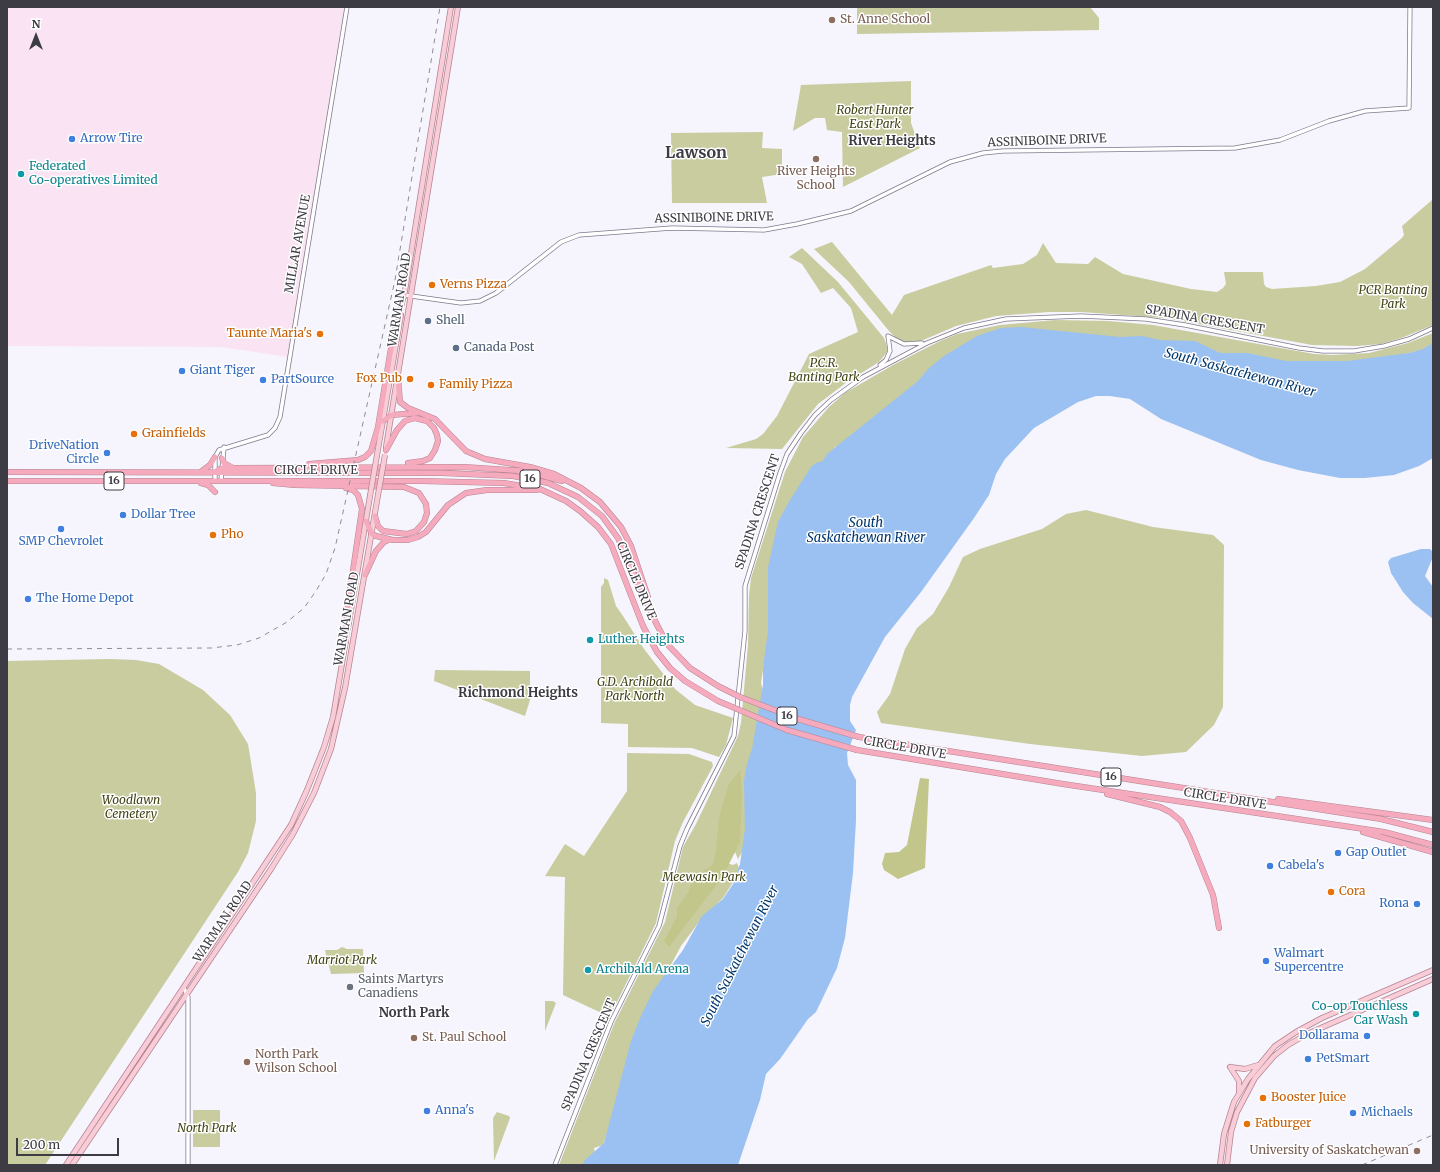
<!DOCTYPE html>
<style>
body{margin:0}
#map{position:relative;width:1440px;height:1172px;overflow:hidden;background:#f6f4fc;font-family:Merriweather,serif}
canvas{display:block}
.frame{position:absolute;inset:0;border:8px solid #3d3b43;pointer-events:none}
.north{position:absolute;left:16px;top:16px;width:40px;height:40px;-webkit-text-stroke:3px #fff;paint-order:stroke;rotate:0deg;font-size:11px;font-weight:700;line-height:16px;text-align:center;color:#3d3b43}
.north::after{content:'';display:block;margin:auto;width:14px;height:18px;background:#3d3b43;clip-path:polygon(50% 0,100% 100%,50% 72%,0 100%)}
.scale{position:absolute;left:16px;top:1138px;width:103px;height:18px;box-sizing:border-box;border:2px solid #3d3b43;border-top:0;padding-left:5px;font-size:12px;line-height:14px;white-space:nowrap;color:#3d3b43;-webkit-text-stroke:3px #fff;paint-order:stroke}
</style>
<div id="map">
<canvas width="1440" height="1172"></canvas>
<div class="frame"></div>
<div class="north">N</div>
<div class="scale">200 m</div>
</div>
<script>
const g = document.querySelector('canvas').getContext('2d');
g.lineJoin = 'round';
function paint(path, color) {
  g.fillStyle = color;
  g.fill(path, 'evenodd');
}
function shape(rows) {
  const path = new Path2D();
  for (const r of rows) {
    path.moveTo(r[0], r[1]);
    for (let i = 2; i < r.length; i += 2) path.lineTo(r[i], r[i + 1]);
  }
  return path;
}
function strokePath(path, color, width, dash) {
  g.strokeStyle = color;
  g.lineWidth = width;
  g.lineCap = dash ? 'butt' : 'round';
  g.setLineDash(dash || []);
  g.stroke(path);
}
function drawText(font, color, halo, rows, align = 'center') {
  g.font = font + ' Merriweather,serif';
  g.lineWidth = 3;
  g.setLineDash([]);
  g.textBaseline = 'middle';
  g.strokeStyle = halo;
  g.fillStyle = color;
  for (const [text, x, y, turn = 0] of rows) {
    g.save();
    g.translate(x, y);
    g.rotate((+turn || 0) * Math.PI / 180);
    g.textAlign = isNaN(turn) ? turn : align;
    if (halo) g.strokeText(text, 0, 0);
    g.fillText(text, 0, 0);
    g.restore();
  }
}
const industrial = shape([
 [7,7,347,7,289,357,221,347,7,346]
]);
const green = shape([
 [857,7,1090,7,1099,18,1099,30,857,34],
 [911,81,911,123,920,148,843,187,842,132,827,130,825,118,815,118,793,131,801,85],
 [763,132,762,148,782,149,782,174,762,177,767,203,672,203,671,133],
 [1432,200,1433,325,1404,337,1381,344,1357,346,1312,345,1166,318,1081,312,1049,312,996,316,956,326,921,341,906,343,896,338,889,331,849,282,814,249,832,242,892,315,904,295,991,265,993,268,1023,264,1037,255,1043,243,1056,263,1088,264,1095,257,1123,274,1191,289,1217,292,1223,288,1226,284,1224,272,1263,272,1264,284,1266,287,1272,289,1316,286,1340,282,1365,269,1402,238,1404,235,1402,226],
 [802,248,838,282,884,338,887,347,887,352,879,362,847,382,818,404,782,449,726,448,756,439,763,434,777,416,809,354,858,332,851,308,833,288,821,293,802,264,789,257],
 [1055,320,1108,321,1153,325,1314,354,1332,355,1369,353,1408,343,1433,333,1433,347,1385,359,1296,364,1255,359,837,450,835,446,834,453,770,623,761,683,763,691,746,845,738,859,735,852,727,863,733,865,737,863,740,871,723,898,699,922,681,946,650,1004,603,1145,594,1148,596,1157,586,1165,559,1165,614,1024,665,922,683,847,696,824,738,736,741,723,748,645,749,596,751,578,785,472,803,437,829,407,845,393,893,365,938,342,957,334,1000,325],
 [1086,510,1153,527,1213,535,1224,545,1223,707,1214,725,1186,752,1142,756,1030,744,881,723,877,712,890,694,905,649,917,628,933,614,949,587,963,557,980,549,1042,529,1066,514],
 [604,578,608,580,616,606,623,616,644,649,675,689,695,705,733,718,726,745,719,757,692,748,628,747,628,724,601,723,601,587,604,583],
 [110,659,136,660,159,664,203,690,230,715,248,744,256,793,256,821,248,853,238,872,45,1165,7,1165,7,661],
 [435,670,530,671,530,700,525,716,434,681],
 [627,753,689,754,712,762,713,766,683,822,675,841,656,923,613,1010,608,1016,563,995,565,877,545,876,565,844,584,856,627,791],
 [342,947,347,949,363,949,364,973,331,974,325,950,337,950],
 [545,1001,553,1001,556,1003,545,1031],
 [193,1110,220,1110,220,1147,193,1147],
 [497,1112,509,1116,510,1118,494,1161,493,1118]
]);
const forest = shape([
 [740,770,742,794,740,842,723,876,669,947,664,941,677,917,677,908,688,893,694,877,713,865,716,850,719,818,728,786],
 [920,778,929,779,925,868,898,879,884,870,882,864,885,853,899,852,907,845]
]);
const water = shape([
 [1021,327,1120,337,1142,336,1160,340,1195,341,1220,353,1247,353,1286,361,1347,361,1409,353,1423,349,1433,343,1433,458,1419,466,1394,475,1365,478,1340,478,1298,470,1261,460,1161,419,1130,399,1110,396,1096,396,1078,402,1034,428,1005,459,996,474,989,495,974,518,921,592,885,637,852,697,850,705,850,721,856,730,847,753,848,765,856,780,856,820,853,873,845,938,837,968,816,1012,808,1019,780,1059,766,1074,760,1100,738,1165,582,1165,585,1160,604,1143,631,1041,641,1016,653,991,683,950,702,916,723,899,733,884,740,864,745,829,744,781,747,764,752,749,763,685,763,668,768,630,768,567,778,522,790,500,811,467,816,463,823,461,827,454,918,381,928,369,944,356,977,336,1001,328],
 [1421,549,1430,549,1433,552,1432,559,1425,576,1433,587,1433,619,1413,603,1403,592,1391,573,1388,562,1391,558]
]);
const minor = shape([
 [404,295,461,303,480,301,496,293,561,242,579,235,672,228,764,230,797,224,851,211,950,162,983,153,1003,151,1235,148,1280,140,1329,121,1365,111,1409,108,1410,7],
 [888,336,904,344,922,343],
 [880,365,886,360,890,351,888,336],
 [215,481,215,457,219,450,268,435,275,428,280,417,347,7],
 [221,481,224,447],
 [184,988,188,997,188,1165],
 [555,1165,611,1022,659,926,680,846,687,829,734,736,745,631,745,586,780,473,787,454,801,433,815,415,831,400,863,377,927,343,964,328,1006,319,1081,316,1146,319,1185,325,1299,348,1323,351,1354,351,1384,346,1409,339,1433,328]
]);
const major = shape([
 [404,297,451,7],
 [386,447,458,7],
 [377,455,401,315],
 [348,628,370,496],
 [1230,1067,1239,1081,1239,1091],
 [1230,1067,1245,1069,1258,1065],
 [66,1165,291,825,307,790,324,747,333,717,346,640],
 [72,1165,271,869,293,834,314,793,331,749,345,688,378,495],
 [1220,1165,1224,1134,1234,1102,1248,1079,1275,1046,1296,1032,1322,1018,1433,970],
 [1227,1165,1231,1132,1237,1112,1255,1078,1274,1056,1288,1045,1307,1034,1433,979]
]);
const highway = shape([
 [398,378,400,402,408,408,435,419,466,451,485,459,530,467,554,474,581,488,600,502,621,527,631,546,648,597],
 [383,421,392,415,416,413],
 [386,450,397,430,405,421,415,418,427,421,434,428,437,435,438,441,435,450,430,458,423,461,408,463],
 [222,458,224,463,233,468],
 [309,464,358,460,365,457,371,451,378,427,392,342,404,295],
 [202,471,210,465,215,457],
 [216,471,222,468,234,468,464,467,525,471,562,481],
 [7,472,442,473,513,476,548,483,578,497,602,516,618,538,655,621,667,644,690,668,718,686],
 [7,481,421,481,504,483,540,489,566,501,580,511,598,527,611,544,643,626,657,652,670,668,685,681,718,701],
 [201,483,208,485,215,492],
 [273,483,294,485,404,487,419,493,426,504,427,513,424,522,416,531,407,534,383,531,378,526,375,516],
 [346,488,353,490,358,495,362,509,347,611,346,642],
 [366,521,372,534,376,536,393,540,408,540,418,537,426,532,448,505,466,493,487,490,537,490],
 [365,575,376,551,384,542,388,540],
 [859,737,1381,819,1433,832],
 [857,750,1063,784,1384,832,1433,845],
 [1107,794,1160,807,1170,812,1181,821,1190,838,1213,895,1219,928],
 [1278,799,1433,820],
 [1363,832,1433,852]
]);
const rail = shape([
 [7,649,211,648,237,645,259,638,287,622,304,608,316,591,326,574,335,548,395,280,440,7],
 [1362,1165,1433,1135]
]);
const majorBridge = shape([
 [378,495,385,455],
 [370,496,377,455]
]);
const highwayBridge = shape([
 [718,686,740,697,798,719,859,737],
 [718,701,787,730,857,750]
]);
const markers = [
 [832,20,4,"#8d6e63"],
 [72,139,4,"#3f7fe0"],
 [816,159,4,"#8d6e63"],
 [21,174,4,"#0f9aa8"],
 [432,285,4,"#e8710a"],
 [428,321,4,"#5c6f8a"],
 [320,334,4,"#e8710a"],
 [456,348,4,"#5c6f8a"],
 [182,371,4,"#3f7fe0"],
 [410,379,4,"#e8710a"],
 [263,380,4,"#3f7fe0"],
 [431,385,4,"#e8710a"],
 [134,434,4,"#e8710a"],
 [107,453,4,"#3f7fe0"],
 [123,515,4,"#3f7fe0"],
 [61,529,4,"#3f7fe0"],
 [213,535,4,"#e8710a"],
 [28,599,4,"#3f7fe0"],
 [590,640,4,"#0f9aa8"],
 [1338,853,4,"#3f7fe0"],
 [1270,866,4,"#3f7fe0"],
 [1331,892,4,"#e8710a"],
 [1417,904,4,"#3f7fe0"],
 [1266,961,4,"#3f7fe0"],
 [588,970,4,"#0f9aa8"],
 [350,987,4,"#6b7280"],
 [1416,1014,4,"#0f9aa8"],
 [1367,1036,4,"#3f7fe0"],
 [414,1038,4,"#8d6e63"],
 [1308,1059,4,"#3f7fe0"],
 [247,1062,4,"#8d6e63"],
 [1263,1098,4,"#e8710a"],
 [427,1111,4,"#3f7fe0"],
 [1353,1113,4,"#3f7fe0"],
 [1247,1124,4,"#e8710a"],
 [1417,1151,4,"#8d6e63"]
];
const shields = [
 [530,479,20],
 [114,481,20],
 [787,716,20],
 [1111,777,20]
];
const shieldNames = [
 ["16",530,479],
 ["16",114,481],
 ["16",787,716],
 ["16",1111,777]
];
const educationNames = [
 ["St. Anne School",840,20],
 ["River Heights",816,172,"center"],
 ["School",816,186,"center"],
 ["St. Paul School",422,1038],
 ["North Park",255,1055],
 ["Wilson School",255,1069],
 ["University of Saskatchewan",1409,1151,"right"]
];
const parkNames = [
 ["Robert Hunter",875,111],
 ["East Park",875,125],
 ["PCR Banting",1393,291],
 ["Park",1393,305],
 ["P.C.R.",824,364],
 ["Banting Park",824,378],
 ["G.D. Archibald",635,683],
 ["Park North",635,697],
 ["Woodlawn",131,801],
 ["Cemetery",131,815],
 ["Meewasin Park",704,878],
 ["Marriot Park",342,961],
 ["North Park",207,1129]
];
const shopNames = [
 ["Arrow Tire",80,139],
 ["Giant Tiger",190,371],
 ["PartSource",271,380],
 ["DriveNation",99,446,"right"],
 ["Circle",99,460,"right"],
 ["Dollar Tree",131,515],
 ["SMP Chevrolet",61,542,"center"],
 ["The Home Depot",36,599],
 ["Gap Outlet",1346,853],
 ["Cabela's",1278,866],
 ["Rona",1409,904,"right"],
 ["Walmart",1274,954],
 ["Supercentre",1274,968],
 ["Dollarama",1359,1036,"right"],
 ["PetSmart",1316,1059],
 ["Anna's",435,1111],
 ["Michaels",1361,1113]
];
const streetNames = [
 ["ASSINIBOINE DRIVE",1047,141,-2],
 ["ASSINIBOINE DRIVE",714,218,-1],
 ["MILLAR AVENUE",298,244,-80],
 ["WARMAN ROAD",400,300,-81],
 ["SPADINA CRESCENT",1205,320,10],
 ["CIRCLE DRIVE",316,471],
 ["SPADINA CRESCENT",758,512,-72],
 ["CIRCLE DRIVE",636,581,67],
 ["WARMAN ROAD",347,619,-80],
 ["CIRCLE DRIVE",905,748,10],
 ["CIRCLE DRIVE",1225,799,9],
 ["WARMAN ROAD",223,922,-56],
 ["SPADINA CRESCENT",589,1055,-67]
];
const cultureNames = [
 ["Federated",29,167],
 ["Co-operatives Limited",29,181],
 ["Luther Heights",598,640],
 ["Archibald Arena",596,970],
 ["Co-op Touchless",1408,1007,"right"],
 ["Car Wash",1408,1021,"right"]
];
const foodNames = [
 ["Verns Pizza",440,285],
 ["Taunte Maria's",312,334,"right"],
 ["Fox Pub",402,379,"right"],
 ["Family Pizza",439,385],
 ["Grainfields",142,434],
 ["Pho",221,535],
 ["Cora",1339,892],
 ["Booster Juice",1271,1098],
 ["Fatburger",1255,1124]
];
const serviceNames = [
 ["Shell",436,321],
 ["Canada Post",464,348]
];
const worshipNames = [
 ["Saints Martyrs",358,980],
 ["Canadiens",358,994]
];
const neighbourhoodNames = [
 ["River Heights",892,141],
 ["Richmond Heights",518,693],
 ["North Park",414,1013]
];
const waterNames = [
 ["South Saskatchewan River",1240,373,15],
 ["South",866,523],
 ["Saskatchewan River",866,538],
 ["South Saskatchewan River",740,956,-63]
];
const districtNames = [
 ["Lawson",696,153]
];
paint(industrial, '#fae4f3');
paint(green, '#c8cc9e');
paint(forest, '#c3c68a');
paint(water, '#9ac1f1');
strokePath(minor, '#7f798c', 5);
strokePath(major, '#b58492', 6);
strokePath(highway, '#b58492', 6);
strokePath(minor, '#fff', 3.5);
strokePath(major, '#f9cdd7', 4.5);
strokePath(highway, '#f5abbd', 5);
strokePath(rail, '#8e8c94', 1, [5, 5]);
strokePath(majorBridge, '#b58492', 6, []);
strokePath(highwayBridge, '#b58492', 6, []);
strokePath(majorBridge, '#f9cdd7', 4.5);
strokePath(highwayBridge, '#f5abbd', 5);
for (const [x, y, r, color] of markers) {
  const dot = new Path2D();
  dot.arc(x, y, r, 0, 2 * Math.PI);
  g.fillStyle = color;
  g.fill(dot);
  strokePath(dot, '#fff', 1.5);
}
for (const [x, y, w] of shields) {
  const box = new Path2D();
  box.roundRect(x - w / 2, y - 9, w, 18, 3);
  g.fillStyle = '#fff';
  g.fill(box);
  strokePath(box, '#3d3b43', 1);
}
drawText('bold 11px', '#3d3b43', null, shieldNames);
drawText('12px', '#785e54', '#fff', educationNames, 'left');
drawText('italic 12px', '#434416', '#fff', parkNames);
drawText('12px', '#366cbe', '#fff', shopNames, 'left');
drawText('12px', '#3d3b43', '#fff', streetNames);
drawText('12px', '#0d838f', '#fff', cultureNames, 'left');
drawText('12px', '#c56008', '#fff', foodNames, 'left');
drawText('12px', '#4e5e75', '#fff', serviceNames, 'left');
drawText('12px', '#5b616d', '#fff', worshipNames, 'left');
drawText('bold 13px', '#3d3b43', '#fff', neighbourhoodNames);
drawText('italic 13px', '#00376e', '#fff', waterNames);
drawText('bold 16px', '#3d3b43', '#fff', districtNames);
</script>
